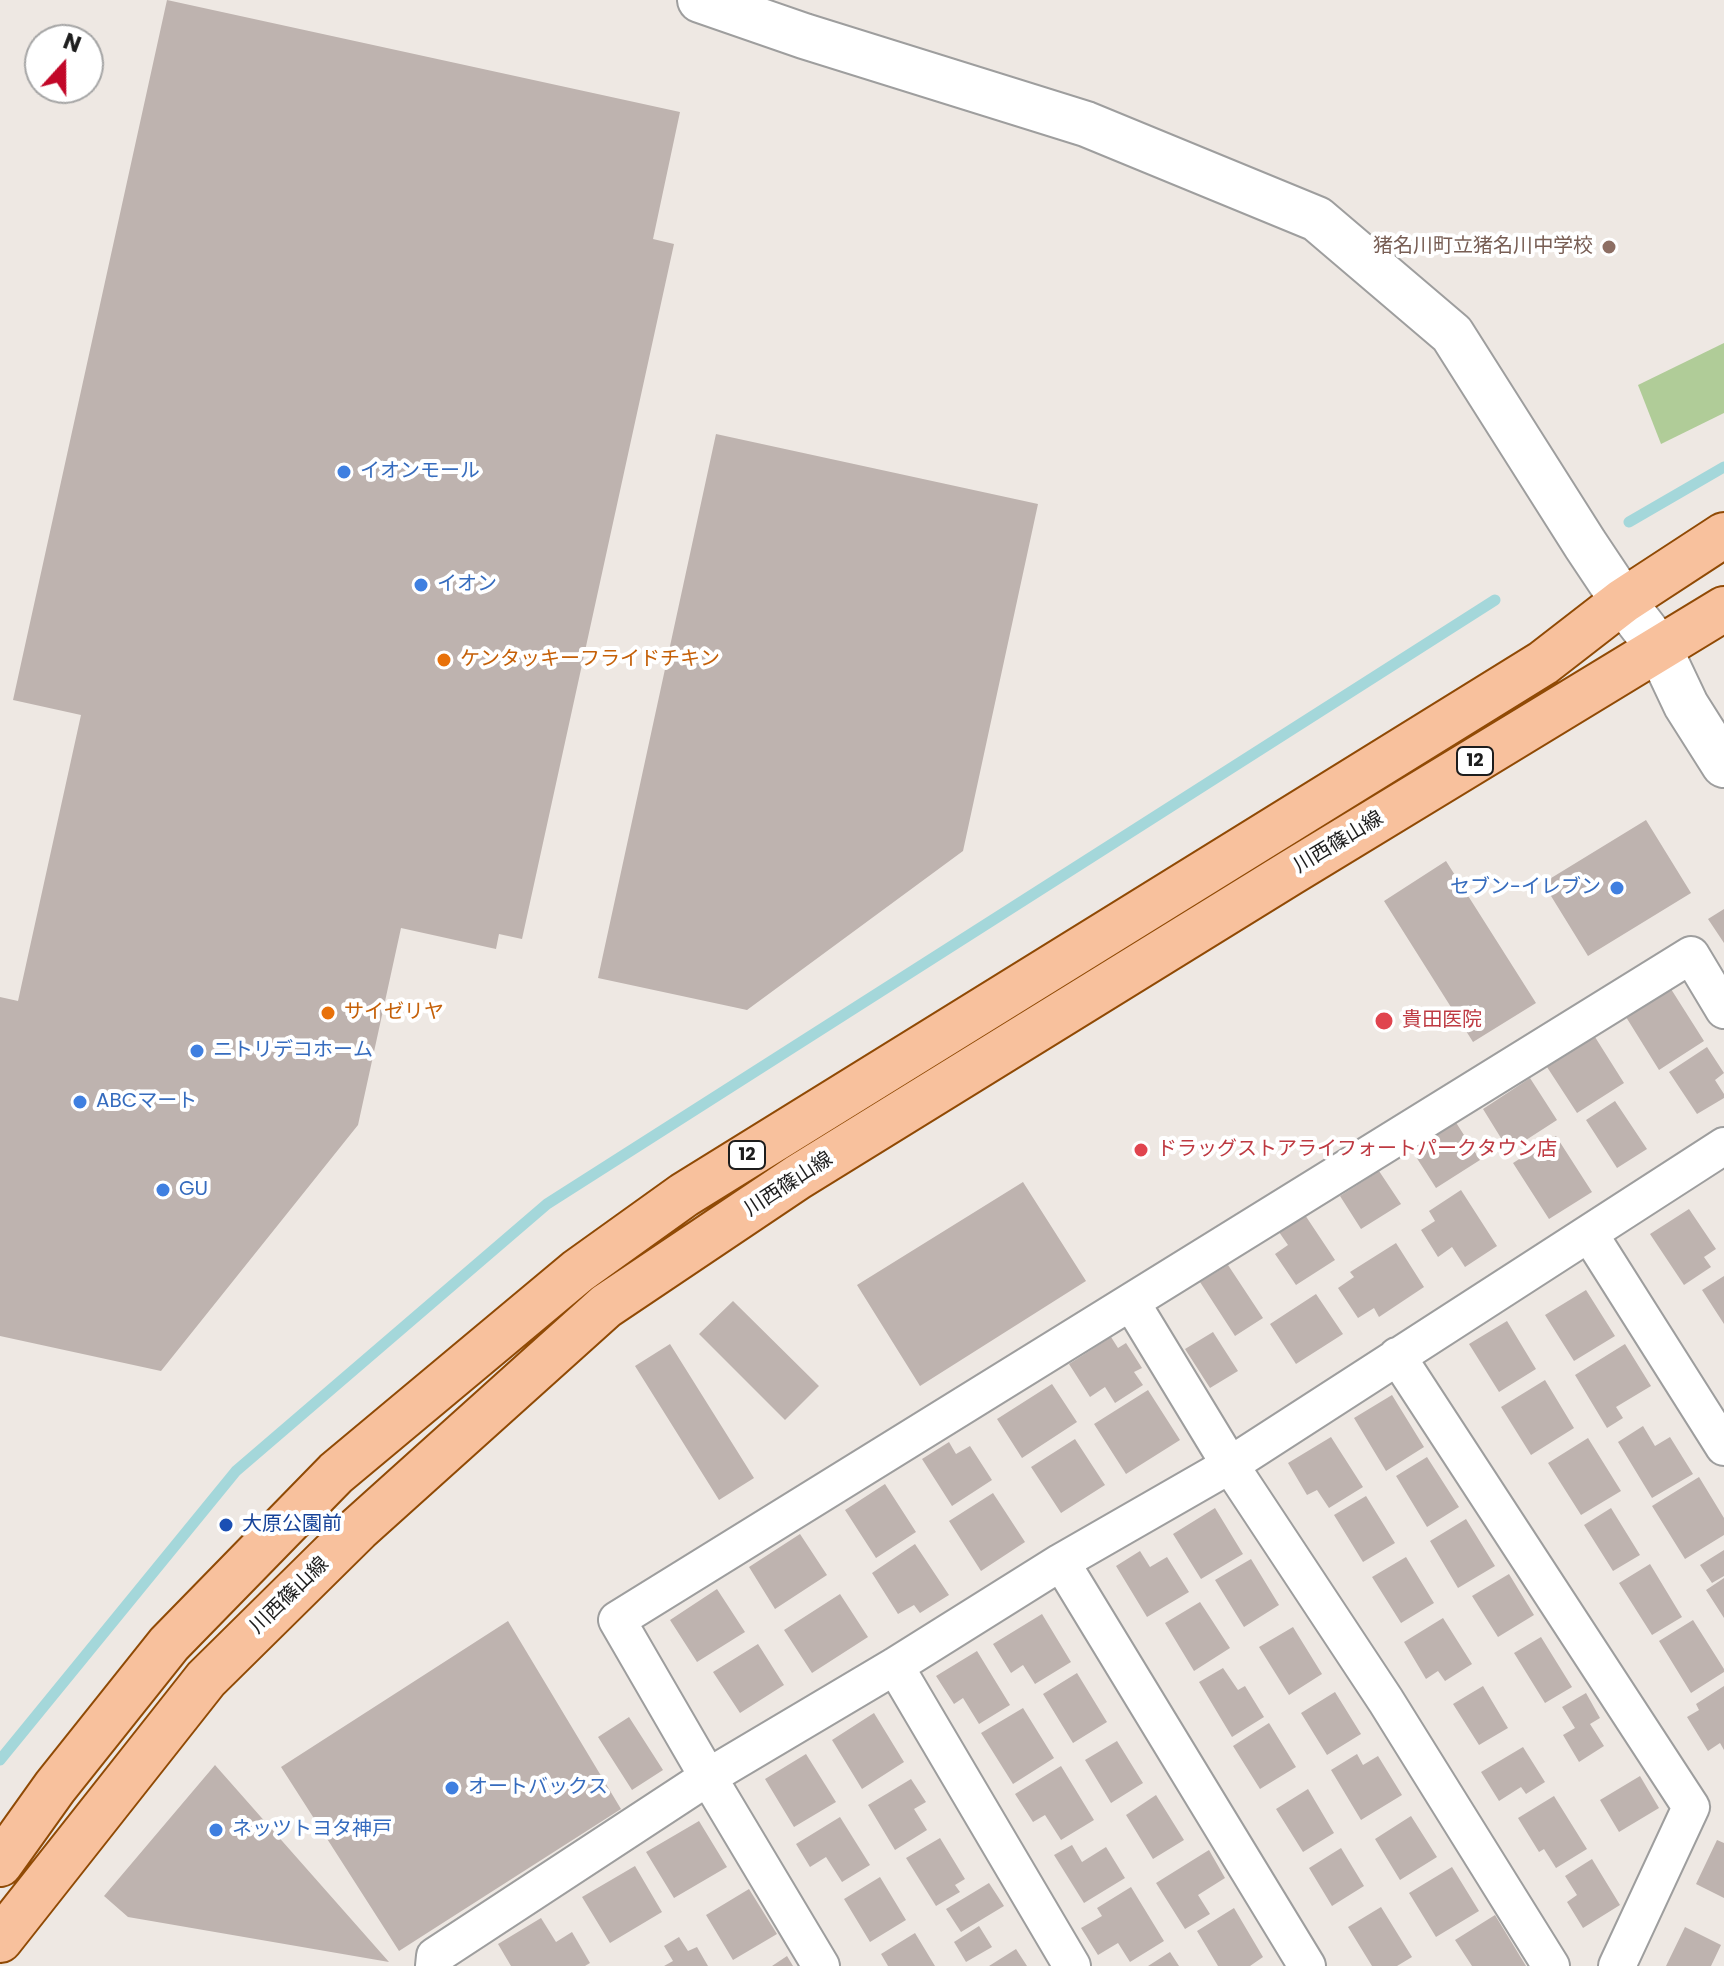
<!DOCTYPE html>
<meta charset="utf-8">
<style>
body{margin:0}
#map{position:relative;width:1724px;height:1966px;overflow:hidden;background:#eee8e3;font-family:Poppins,sans-serif}
canvas{display:block}
.north{position:absolute;left:24px;top:24px;width:80px;height:80px;box-sizing:border-box;background:#fff;border:2px solid #a5a5a5;border-radius:50%;rotate:21deg;font-size:22px;font-weight:700;line-height:32px;text-align:center;color:#1d1d1d}
.north::after{content:'';display:block;margin:auto;width:28px;height:36px;background:#c20728;clip-path:polygon(50% 0,100% 100%,50% 72%,0 100%)}
</style>
<div id="map">
<canvas width="1724" height="1966"></canvas>
<div class="north">N</div>
</div>
<script>
const g = document.querySelector('canvas').getContext('2d');
g.lineJoin = 'round';
function paint(path, color) {
  g.fillStyle = color;
  g.fill(path, 'evenodd');
}
function shape(rows) {
  const path = new Path2D();
  for (const r of rows) {
    path.moveTo(r[0], r[1]);
    for (let i = 2; i < r.length; i += 2) path.lineTo(r[i], r[i + 1]);
  }
  return path;
}
function strokePath(path, color, width, dash) {
  g.strokeStyle = color;
  g.lineWidth = width;
  g.lineCap = dash ? 'butt' : 'round';
  g.setLineDash(dash || []);
  g.stroke(path);
}
function drawText(font, color, halo, rows, align = 'center') {
  g.font = font + ' Poppins,"Noto Sans JP",sans-serif';
  g.lineWidth = 8;
  g.setLineDash([]);
  g.textBaseline = 'middle';
  g.strokeStyle = halo;
  g.fillStyle = color;
  for (const [text, x, y, turn = 0] of rows) {
    g.save();
    g.translate(x, y);
    g.rotate((+turn || 0) * Math.PI / 180);
    g.textAlign = isNaN(turn) ? turn : align;
    if (halo) g.strokeText(text, 0, 0);
    g.fillText(text, 0, 0);
    g.restore();
  }
}
const forest = shape([
 [1724,343,1724,413,1661,444,1638,385]
]);
const stream = shape([
 [1629,522,1724,467],
 [0,1760,236,1471,547,1204,1495,600]
]);
const building = shape([
 [167,0,680,112,653,239,674,244,522,939,499,934,496,949,401,928,358,1125,161,1371,0,1336,0,997,18,1001,81,715,13,700],
 [716,434,1038,504,963,851,747,1010,598,978],
 [1646,820,1691,893,1588,956,1543,883],
 [1446,861,1536,1003,1473,1042,1384,901],
 [1724,909,1724,943,1708,919],
 [1671,989,1704,1041,1659,1070,1626,1017],
 [1595,1037,1624,1083,1577,1113,1547,1067],
 [1707,1047,1724,1073,1715,1080,1724,1094,1724,1098,1697,1114,1669,1072],
 [1530,1078,1557,1120,1509,1151,1483,1109],
 [1615,1101,1647,1149,1617,1168,1586,1120],
 [1455,1121,1480,1160,1436,1188,1411,1149],
 [1556,1136,1592,1192,1549,1219,1513,1163],
 [1379,1171,1401,1204,1361,1229,1340,1196],
 [1023,1182,1086,1281,920,1386,857,1285],
 [1461,1190,1497,1246,1465,1267,1452,1247,1438,1257,1421,1230,1435,1221,1429,1211],
 [1689,1209,1716,1249,1704,1257,1711,1267,1684,1285,1650,1234],
 [1305,1215,1335,1260,1296,1285,1275,1254,1288,1245,1279,1232],
 [1396,1243,1424,1287,1379,1317,1374,1308,1358,1318,1338,1288,1354,1277,1350,1272],
 [1228,1265,1263,1318,1235,1336,1200,1282],
 [1724,1276,1724,1324,1702,1290],
 [1586,1290,1615,1336,1574,1361,1545,1315],
 [1316,1294,1343,1334,1296,1364,1270,1324],
 [733,1301,819,1386,785,1420,699,1334],
 [1507,1321,1536,1369,1499,1392,1469,1344],
 [1213,1332,1238,1371,1210,1388,1185,1349],
 [1111,1337,1118,1348,1126,1343,1142,1368,1134,1372,1143,1385,1115,1403,1105,1387,1090,1397,1069,1364],
 [670,1344,754,1478,719,1500,635,1366],
 [1625,1344,1651,1386,1616,1407,1623,1418,1607,1428,1575,1375],
 [1545,1380,1574,1428,1531,1455,1501,1407],
 [1052,1384,1077,1422,1022,1458,997,1419],
 [1148,1390,1180,1440,1126,1474,1094,1424],
 [1392,1395,1424,1447,1386,1471,1354,1418],
 [1643,1426,1655,1446,1670,1437,1693,1474,1652,1498,1618,1442],
 [1331,1437,1363,1487,1329,1508,1317,1490,1307,1495,1288,1463],
 [1588,1438,1621,1491,1581,1515,1548,1463],
 [1075,1439,1105,1485,1061,1513,1031,1467],
 [949,1442,956,1454,970,1446,992,1480,952,1506,922,1459],
 [1427,1457,1459,1507,1427,1527,1396,1476],
 [1699,1477,1724,1518,1724,1535,1685,1559,1652,1506],
 [885,1484,916,1532,876,1558,845,1510],
 [993,1493,1025,1542,981,1571,949,1521],
 [1366,1496,1395,1543,1363,1562,1334,1515],
 [1215,1508,1243,1554,1201,1579,1173,1534],
 [1611,1508,1640,1555,1613,1571,1584,1525],
 [1466,1519,1495,1566,1458,1588,1430,1541],
 [800,1534,827,1575,775,1609,749,1567],
 [915,1544,949,1595,920,1613,914,1605,898,1614,872,1573],
 [1724,1550,1724,1576,1712,1583,1700,1565],
 [1140,1551,1150,1567,1167,1557,1189,1592,1147,1617,1116,1566],
 [1406,1557,1434,1603,1401,1623,1372,1577],
 [1251,1559,1279,1605,1244,1627,1215,1580],
 [1650,1564,1682,1617,1652,1635,1619,1583],
 [1509,1574,1534,1615,1498,1637,1472,1596],
 [1724,1578,1724,1618,1706,1590],
 [717,1589,745,1632,697,1662,670,1620],
 [840,1594,868,1637,812,1673,784,1630],
 [1200,1602,1230,1648,1194,1671,1165,1623],
 [1042,1614,1071,1662,1035,1684,1023,1665,1011,1673,993,1644],
 [1443,1618,1472,1664,1445,1681,1438,1671,1426,1679,1404,1642],
 [1693,1620,1724,1669,1724,1672,1691,1693,1659,1641],
 [508,1621,621,1809,399,1951,281,1767],
 [1293,1627,1322,1674,1289,1695,1259,1647],
 [1541,1637,1572,1687,1545,1703,1514,1653],
 [758,1644,784,1685,740,1713,713,1672],
 [977,1651,1010,1705,979,1724,963,1698,954,1704,936,1676],
 [1223,1668,1238,1690,1245,1686,1264,1717,1232,1737,1199,1682],
 [1077,1673,1107,1722,1073,1743,1043,1694],
 [1483,1686,1508,1728,1479,1745,1453,1704],
 [1724,1686,1724,1750,1720,1743,1708,1751,1687,1717,1699,1710,1696,1704],
 [1335,1692,1361,1734,1327,1755,1301,1713],
 [1586,1693,1600,1718,1590,1724,1604,1746,1579,1762,1563,1735,1575,1728,1562,1707],
 [1023,1708,1054,1758,1013,1784,981,1733],
 [874,1713,904,1762,862,1789,832,1740],
 [629,1717,663,1770,632,1790,598,1737],
 [1269,1723,1296,1767,1260,1789,1233,1746],
 [1117,1741,1143,1783,1111,1803,1085,1760],
 [1523,1747,1545,1782,1526,1794,1521,1787,1499,1801,1481,1772],
 [806,1754,836,1802,794,1827,765,1779],
 [1357,1754,1363,1765,1378,1756,1402,1795,1361,1820,1331,1770],
 [215,1765,389,1962,128,1917,104,1896],
 [1061,1766,1094,1820,1061,1840,1045,1815,1033,1822,1015,1794],
 [1640,1776,1659,1808,1619,1832,1600,1800],
 [911,1779,926,1802,914,1809,927,1830,895,1850,868,1805],
 [1308,1789,1334,1833,1303,1852,1276,1809],
 [1156,1795,1184,1840,1153,1859,1126,1815],
 [1554,1796,1587,1849,1556,1868,1544,1849,1539,1852,1518,1818],
 [1411,1816,1437,1857,1400,1880,1375,1839],
 [840,1817,870,1865,842,1882,826,1857,810,1867,796,1844],
 [699,1821,727,1867,674,1898,646,1852],
 [940,1838,965,1879,955,1885,960,1892,936,1906,906,1858],
 [1717,1840,1724,1843,1724,1898,1696,1884],
 [1072,1845,1082,1862,1106,1847,1125,1878,1084,1903,1054,1855],
 [1341,1848,1364,1886,1332,1906,1309,1868],
 [1209,1850,1225,1878,1198,1895,1210,1914,1185,1929,1156,1883],
 [1592,1859,1620,1905,1583,1928,1567,1902,1577,1895,1565,1876],
 [635,1866,662,1912,610,1943,582,1897],
 [1452,1867,1479,1911,1436,1937,1409,1893],
 [880,1877,906,1920,870,1942,844,1899],
 [989,1883,1004,1906,961,1932,946,1909],
 [1131,1887,1164,1941,1130,1962,1118,1943,1098,1955,1081,1928,1102,1916,1097,1908],
 [749,1889,777,1934,733,1960,706,1915],
 [1381,1907,1412,1957,1397,1966,1372,1966,1348,1927],
 [1234,1908,1263,1957,1250,1966,1218,1966,1197,1931],
 [1495,1915,1526,1966,1472,1966,1455,1940],
 [541,1918,556,1942,572,1932,590,1963,585,1966,511,1966,498,1944],
 [979,1926,992,1947,966,1962,954,1942],
 [1685,1927,1721,1945,1711,1966,1666,1966],
 [915,1933,935,1966,888,1966,881,1954],
 [679,1937,688,1951,697,1947,708,1966,664,1966,673,1961,664,1946],
 [1016,1949,1027,1966,989,1966],
 [1170,1952,1179,1966,1148,1966],
 [787,1956,793,1966,772,1966]
]);
const minor = shape([
 [1590,1235,1724,1447],
 [1131,1302,1230,1465,1386,1701,1551,1966],
 [1397,1356,1691,1807,1617,1966],
 [1061,1562,1307,1966],
 [895,1666,1072,1966],
 [434,1966,435,1956,708,1777,895,1666,1061,1562,1230,1465,1724,1146],
 [821,1966,708,1777,617,1620,1691,955,1724,1010]
]);
const tertiary = shape([
 [700,0,804,36,1086,124,1317,219,1452,334,1585,544,1623,601,1659,648,1686,705,1724,765]
]);
const primary = shape([
 [0,1864,55,1787,169,1644,336,1473,578,1271,684,1195,1543,663,1623,601,1724,535],
 [0,1940,206,1679,358,1529,606,1306,798,1177,1290,873,1724,609]
]);
const markers = [
 [1609,247,8,"#8d6e63"],
 [344,472,8,"#3f7fe0"],
 [421,585,8,"#3f7fe0"],
 [444,660,8,"#e8710a"],
 [1617,888,8,"#3f7fe0"],
 [328,1013,8,"#e8710a"],
 [1384,1021,10,"#e0444e"],
 [197,1051,8,"#3f7fe0"],
 [80,1102,8,"#3f7fe0"],
 [1141,1150,8,"#e0444e"],
 [163,1190,8,"#3f7fe0"],
 [226,1525,8,"#1a4fb4"],
 [452,1788,8,"#3f7fe0"],
 [216,1830,8,"#3f7fe0"]
];
const shields = [
 [1475,761,36],
 [747,1155,36]
];
const shieldNames = [
 ["12",1475,761],
 ["12",747,1155]
];
const educationNames = [
 ["猪名川町立猪名川中学校",1593,247]
];
const shopNames = [
 ["イオンモール",360,472],
 ["イオン",437,585],
 ["セブン-イレブン",1601,888,"right"],
 ["ニトリデコホーム",213,1051],
 ["ABCマート",96,1102],
 ["GU",179,1190],
 ["オートバックス",468,1788],
 ["ネッツトヨタ神戸",232,1830]
];
const foodNames = [
 ["ケンタッキーフライドチキン",460,660],
 ["サイゼリヤ",344,1013]
];
const streetNames = [
 ["川西篠山線",1339,843,-31],
 ["川西篠山線",789,1185,-33],
 ["川西篠山線",290,1596,-44]
];
const healthNames = [
 ["貴田医院",1402,1021],
 ["ドラッグストアライフォートパークタウン店",1157,1150]
];
const transitNames = [
 ["大原公園前",242,1525]
];
paint(forest, '#b0cc98');
strokePath(stream, '#a4d7da', 11);
paint(building, '#beb3af');
strokePath(minor, '#9e9e9e', 40);
strokePath(tertiary, '#9e9e9e', 48);
strokePath(primary, '#904a05', 48);
strokePath(minor, '#fff', 36);
strokePath(tertiary, '#fff', 44);
strokePath(primary, '#f8c19d', 44);
for (const [x, y, r, color] of markers) {
  const dot = new Path2D();
  dot.arc(x, y, r, 0, 2 * Math.PI);
  g.fillStyle = color;
  g.fill(dot);
  strokePath(dot, '#fff', 3);
}
for (const [x, y, w] of shields) {
  const box = new Path2D();
  box.roundRect(x - w / 2, y - 14, w, 28, 6);
  g.fillStyle = '#fff';
  g.fill(box);
  strokePath(box, '#1d1d1d', 2);
}
drawText('bold 18px', '#1d1d1d', null, shieldNames);
drawText('20px', '#785e54', '#fff', educationNames, 'right');
drawText('20px', '#366cbe', '#fff', shopNames, 'left');
drawText('20px', '#c56008', '#fff', foodNames, 'left');
drawText('20px', '#1d1d1d', '#fff', streetNames);
drawText('20px', '#be3a42', '#fff', healthNames, 'left');
drawText('20px', '#164399', '#fff', transitNames, 'left');
</script>
